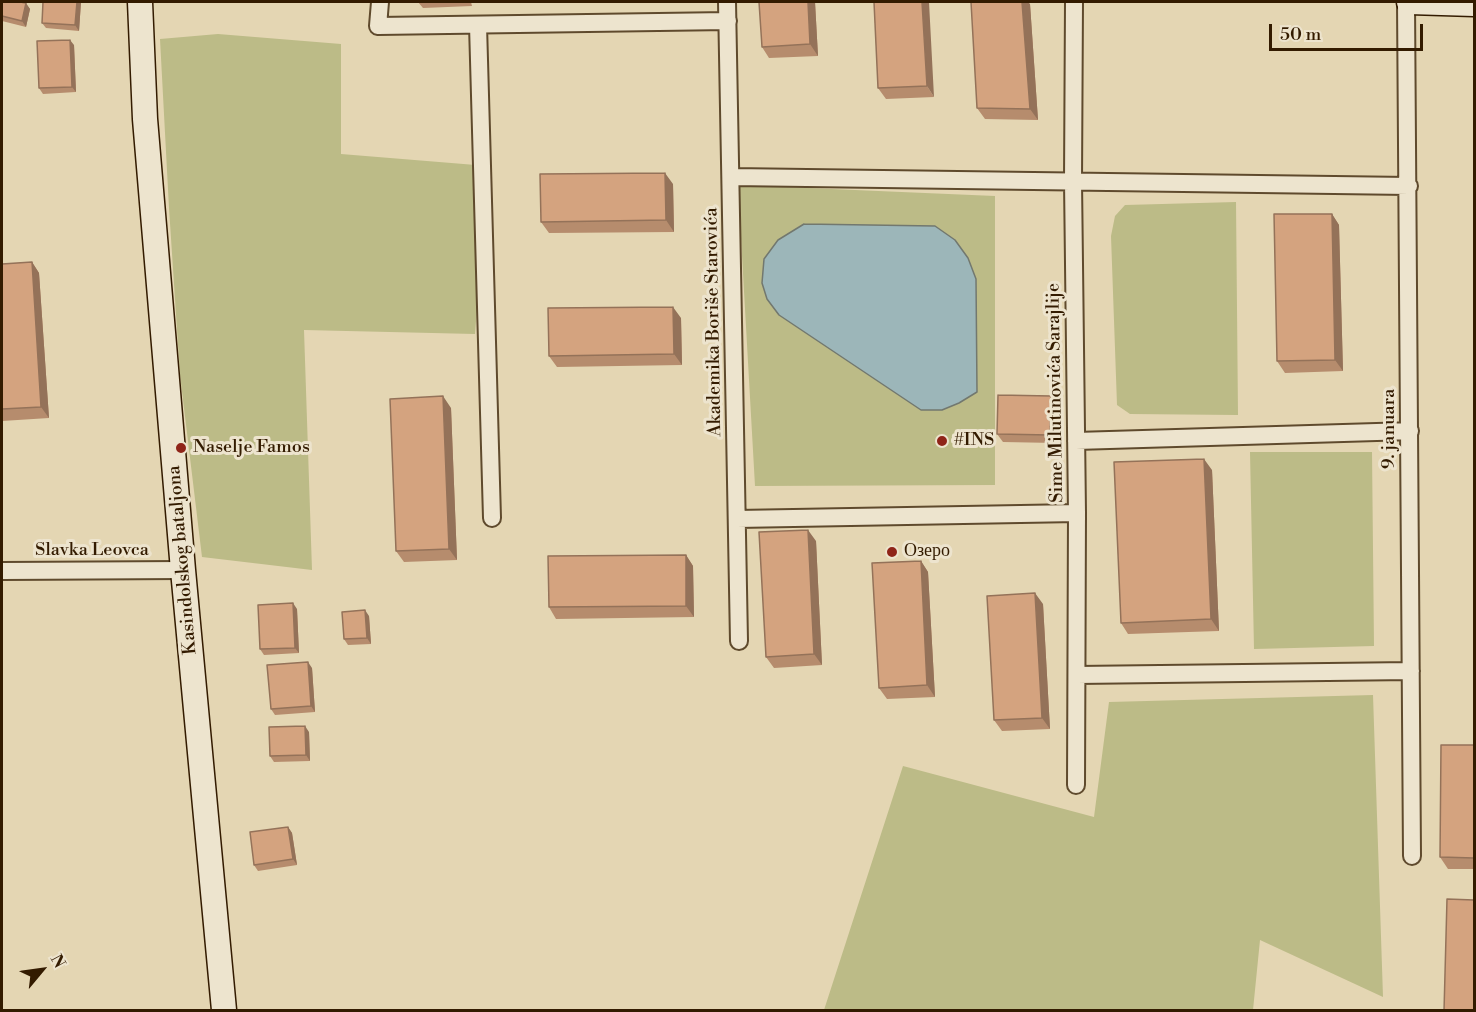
<!DOCTYPE html>
<meta charset="utf-8">
<style>
body{margin:0}
#map{position:relative;width:1476px;height:1012px;overflow:hidden;background:#e4d6b3;font-family:"Libre Bodoni",serif}
canvas{display:block}
.frame{position:absolute;inset:0;border:3px solid #331b00;pointer-events:none}
.north{position:absolute;left:12px;top:940px;width:60px;height:60px;-webkit-text-stroke:4px #ede4ce;paint-order:stroke;rotate:61deg;font-size:16px;font-weight:700;line-height:24px;text-align:center;color:#331b00}
.north::after{content:'';display:block;margin:auto;width:21px;height:27px;background:#331b00;clip-path:polygon(50% 0,100% 100%,50% 72%,0 100%)}
.scale{position:absolute;left:1269px;top:24px;width:154px;height:27px;box-sizing:border-box;border:3px solid #331b00;border-top:0;padding-left:8px;font-size:18px;line-height:21px;white-space:nowrap;color:#331b00;-webkit-text-stroke:4px #ede4ce;paint-order:stroke}
</style>
<div id="map">
<canvas width="1476" height="1012"></canvas>
<div class="frame"></div>
<div class="north">N</div>
<div class="scale">50 m</div>
</div>
<script>
const g = document.querySelector('canvas').getContext('2d');
g.lineJoin = 'round';
function paint(path, color) {
  g.fillStyle = color;
  g.fill(path, 'evenodd');
}
function shape(rows) {
  const path = new Path2D();
  for (const r of rows) {
    path.moveTo(r[0], r[1]);
    for (let i = 2; i < r.length; i += 2) path.lineTo(r[i], r[i + 1]);
  }
  return path;
}
function strokePath(path, color, width, dash) {
  g.strokeStyle = color;
  g.lineWidth = width;
  g.lineCap = dash ? 'butt' : 'round';
  g.setLineDash(dash || []);
  g.stroke(path);
}
function drawText(font, color, halo, rows, align = 'center') {
  g.font = font + ' "Libre Bodoni",serif';
  g.lineWidth = 6;
  g.setLineDash([]);
  g.textBaseline = 'middle';
  g.strokeStyle = halo;
  g.fillStyle = color;
  for (const [text, x, y, turn = 0] of rows) {
    g.save();
    g.translate(x, y);
    g.rotate((+turn || 0) * Math.PI / 180);
    g.textAlign = isNaN(turn) ? turn : align;
    if (halo) g.strokeText(text, 0, 0);
    g.fillText(text, 0, 0);
    g.restore();
  }
}
const green = shape([
 [218,34,341,44,341,154,488,166,475,334,304,330,312,570,202,557,180,375,169,208,160,39],
 [738,185,995,196,995,485,755,486],
 [1236,202,1238,415,1130,414,1117,405,1111,236,1115,216,1125,205],
 [1250,452,1372,452,1374,646,1254,649],
 [1373,695,1383,997,1260,940,1253,1010,824,1010,903,766,1094,817,1109,702]
]);
const water = shape([
 [804,224,935,226,955,240,968,258,976,279,977,392,959,403,942,410,921,410,779,315,767,299,762,283,764,259,778,240,804,224]
]);
const street = shape([
 [380,2,378,26,728,21],
 [727,2,739,641],
 [1074,2,1073,181,1077,513,1076,785],
 [1406,2,1412,856],
 [478,25,492,518],
 [732,177,1409,186],
 [1076,441,1410,431],
 [737,519,1077,513],
 [2,571,183,570],
 [1077,675,1411,671]
]);
const secondary = shape([
 [140,2,145,119,183,570,224,1010],
 [1409,2,1474,4]
]);
const wall = shape([
 [2,2,25,2,25,3,30,9,26,27,2,21],
 [43,2,81,2,79,31,46,28,42,23],
 [418,2,471,2,472,6,423,8],
 [815,2,818,56,769,58,762,47],
 [874,2,934,97,886,99,878,88],
 [1030,4,1038,120,985,119,977,108],
 [74,45,76,92,43,94,39,88],
 [673,184,674,232,549,233,541,222],
 [1332,214,1339,225,1343,371,1285,373,1277,361],
 [32,262,39,273,49,418,2,421,2,264],
 [681,318,682,365,557,367,549,356],
 [1051,396,1057,405,1056,443,1003,442,997,434],
 [451,408,457,560,404,562,396,551],
 [1212,470,1219,631,1128,634,1121,623],
 [816,541,822,665,774,668,766,657],
 [686,555,693,566,694,617,556,619,549,607],
 [921,561,928,572,935,697,887,699,879,688],
 [1043,604,1050,729,1002,731,994,720],
 [297,609,299,653,264,655,260,649],
 [369,616,371,644,348,645,344,639],
 [312,668,315,712,275,715,271,709],
 [309,732,310,761,274,762,270,756],
 [1474,745,1474,869,1448,869,1440,857],
 [288,827,292,833,297,865,258,871,254,865]
]);
const shadedWall = shape([
 [77,2,81,2,79,31,75,25],
 [808,2,815,2,818,56,810,44],
 [922,2,929,2,934,97,927,86],
 [1022,2,1028,2,1030,4,1038,120,1030,109],
 [26,3,30,9,26,27,22,21],
 [70,40,74,45,76,92,72,87],
 [665,173,673,184,674,232,666,220],
 [1332,214,1339,225,1343,371,1335,360],
 [32,262,39,273,49,418,41,407],
 [673,307,681,318,682,365,674,354],
 [443,396,451,408,457,560,449,549],
 [1051,396,1057,405,1056,443,1050,435],
 [1204,459,1212,470,1219,631,1211,619],
 [808,530,816,541,822,665,814,654],
 [686,555,693,566,694,617,686,606],
 [921,561,928,572,935,697,927,685],
 [1035,593,1043,604,1050,729,1042,718],
 [293,603,297,609,299,653,295,648],
 [365,610,369,616,371,644,367,638],
 [308,662,312,668,315,712,311,706],
 [305,726,309,732,310,761,306,755],
 [288,827,292,833,297,865,293,859]
]);
const building = shape([
 [2,2,20,2,26,3,22,21,2,16,2,2],
 [43,2,77,2,75,25,42,23,43,2],
 [759,2,808,2,810,44,762,47,759,2],
 [874,2,922,2,927,86,878,88,874,2],
 [971,2,1022,2,1030,109,977,108,971,2],
 [70,40,72,87,39,88,37,41,70,40],
 [665,173,666,220,541,222,540,174,665,173],
 [1274,214,1332,214,1335,360,1277,361,1274,214],
 [32,262,41,407,2,409,2,264,32,262],
 [673,307,674,354,549,356,548,308,673,307],
 [998,395,1051,396,1050,435,997,434,998,395],
 [443,396,449,549,396,551,390,399,443,396],
 [1204,459,1211,619,1121,623,1114,462,1204,459],
 [808,530,814,654,766,657,759,532,808,530],
 [686,555,686,606,549,607,548,556,686,555],
 [921,561,927,685,879,688,872,563,921,561],
 [1035,593,1042,718,994,720,987,596,1035,593],
 [293,603,295,648,260,649,258,605,293,603],
 [365,610,367,638,344,639,342,612,365,610],
 [308,662,311,706,271,709,267,665,308,662],
 [305,726,306,755,270,756,269,727,305,726],
 [1441,745,1474,745,1474,858,1440,857,1441,745],
 [288,827,293,859,254,865,250,832,288,827],
 [1447,899,1474,900,1474,1011,1444,1011,1447,899]
]);
const markers = [
 [942,441,6,"#8f2418"],
 [181,448,6,"#8f2418"],
 [892,552,6,"#8f2418"]
];
const streetNames = [
 ["Akademika Boriše Starovića",714,322,-91],
 ["Sime Milutinovića Sarajlije",1056,393,-91],
 ["9. januara",1390,429,-90],
 ["Slavka Leovca",92,551],
 ["Kasindolskog bataljona",183,560,-95]
];
const poiNames = [
 ["#INS",954,441],
 ["Naselje Famos",193,448],
 ["Озеро",904,552]
];
paint(green, '#bcbb87');
paint(water, '#9cb6b9');
strokePath(water, '#72786f', 1.5);
strokePath(street, '#5f4a2d', 20);
strokePath(secondary, '#331b00', 27);
strokePath(street, '#ede4ce', 16);
strokePath(secondary, '#ede4ce', 24);
paint(wall, '#b68c6d');
paint(shadedWall, '#947259');
paint(building, '#d4a37f');
strokePath(building, '#947259', 1.5);
for (const [x, y, r, color] of markers) {
  const dot = new Path2D();
  dot.arc(x, y, r, 0, 2 * Math.PI);
  g.fillStyle = color;
  g.fill(dot);
  strokePath(dot, '#ede4ce', 2);
}
drawText('18px', '#331b00', '#ede4ce', streetNames);
drawText('18px', '#331b00', '#ede4ce', poiNames, 'left');
</script>
